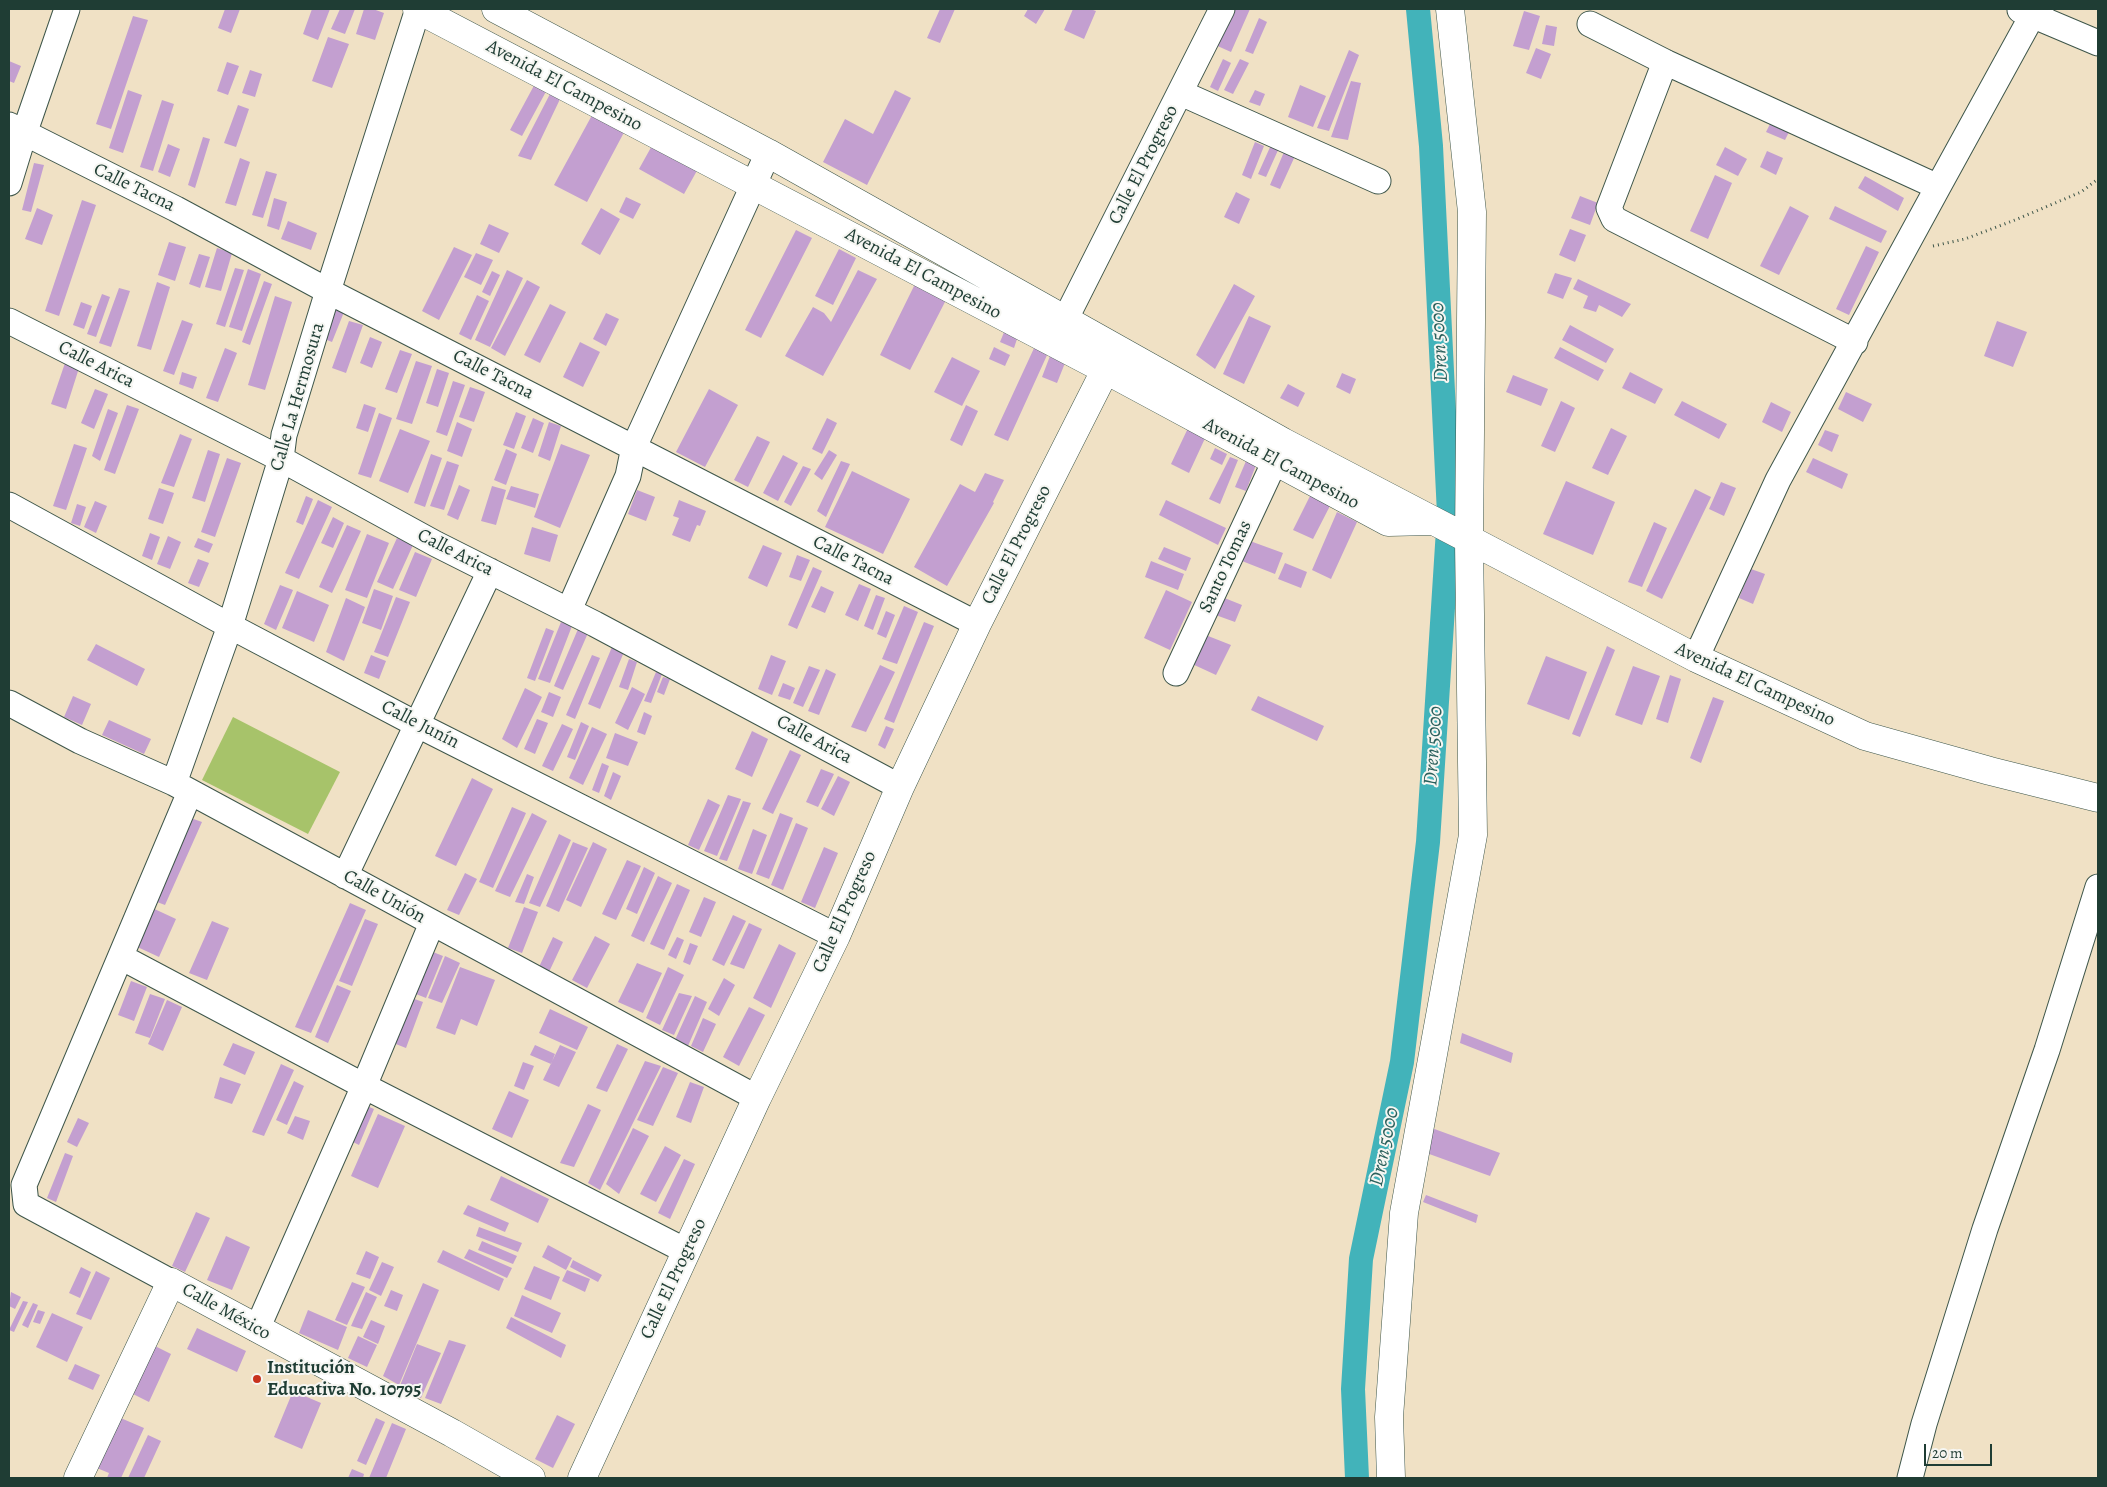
<!DOCTYPE html>
<meta charset="utf-8">
<style>
body{margin:0}
#map{position:relative;width:2107px;height:1487px;overflow:hidden;background:#f0e1c5;font-family:Alegreya,serif}
canvas{display:block}
.frame{position:absolute;inset:0;border:10px solid #1f3d34;pointer-events:none}
.scale{position:absolute;left:1924px;top:1444px;width:68px;height:22px;box-sizing:border-box;border:2px solid #1f3d34;border-top:0;padding-left:6px;font-size:15px;line-height:18px;white-space:nowrap;color:#1f3d34;-webkit-text-stroke:4px #f6f6f2;paint-order:stroke}
</style>
<div id="map">
<canvas width="2107" height="1487"></canvas>
<div class="frame"></div>
<div class="scale">20 m</div>
</div>
<script>
const g = document.querySelector('canvas').getContext('2d');
g.lineJoin = 'round';
function paint(path, color) {
  g.fillStyle = color;
  g.fill(path, 'evenodd');
}
function shape(rows) {
  const path = new Path2D();
  for (const r of rows) {
    path.moveTo(r[0], r[1]);
    for (let i = 2; i < r.length; i += 2) path.lineTo(r[i], r[i + 1]);
  }
  return path;
}
function strokePath(path, color, width, dash) {
  g.strokeStyle = color;
  g.lineWidth = width;
  g.lineCap = dash ? 'butt' : 'round';
  g.setLineDash(dash || []);
  g.stroke(path);
}
function drawText(font, color, halo, rows, align = 'center') {
  g.font = font + ' Alegreya,serif';
  g.lineWidth = 4;
  g.setLineDash([]);
  g.textBaseline = 'middle';
  g.strokeStyle = halo;
  g.fillStyle = color;
  for (const [text, x, y, turn = 0] of rows) {
    g.save();
    g.translate(x, y);
    g.rotate((+turn || 0) * Math.PI / 180);
    g.textAlign = isNaN(turn) ? turn : align;
    if (halo) g.strokeText(text, 0, 0);
    g.fillText(text, 0, 0);
    g.restore();
  }
}
const green = shape([
 [233,717,340,772,308,834,202,780]
]);
const canal = shape([
 [1357,1478,1353,1389,1361,1259,1402,1062,1428,842,1449,514,1431,146,1418,9]
]);
const building = shape([
 [225,9,240,9,231,33,218,28],
 [312,9,330,9,318,40,303,34],
 [340,9,355,9,345,34,331,29],
 [364,9,373,9,384,13,375,40,356,34],
 [940,9,955,9,940,43,927,38],
 [1028,9,1045,9,1036,24,1024,16],
 [1073,9,1090,9,1096,11,1084,39,1064,30],
 [1228,9,1250,9,1231,52,1213,44],
 [1524,11,1540,16,1529,50,1513,46],
 [133,16,148,20,111,129,96,124],
 [1259,18,1267,22,1253,54,1245,51],
 [1546,25,1557,27,1554,46,1542,44],
 [328,37,349,44,332,88,312,81],
 [1536,48,1551,54,1541,79,1526,73],
 [1349,50,1359,55,1329,131,1317,128],
 [1223,59,1231,63,1218,91,1210,87],
 [1240,59,1249,63,1233,94,1224,90],
 [9,61,21,66,14,83,9,81],
 [227,62,239,66,228,95,217,91],
 [250,70,262,74,255,97,242,93],
 [537,80,549,86,522,136,510,130],
 [1351,81,1361,83,1348,140,1331,137],
 [1300,85,1326,96,1313,127,1288,117],
 [128,90,142,95,123,153,109,148],
 [895,90,911,98,867,185,823,162,845,119,873,134],
 [1255,90,1265,94,1260,106,1249,102],
 [551,92,561,97,531,160,518,156],
 [162,100,174,104,153,171,140,167],
 [238,105,249,109,236,147,224,143],
 [597,106,629,123,587,202,554,185],
 [1770,124,1789,132,1785,140,1766,132],
 [203,137,210,139,195,188,188,185],
 [654,142,699,167,684,194,639,169],
 [1255,142,1264,146,1251,179,1242,175],
 [168,144,180,149,170,177,158,172],
 [1271,145,1279,148,1266,177,1258,174],
 [1725,147,1747,159,1738,176,1716,165],
 [1767,151,1783,158,1776,175,1760,167],
 [1284,152,1295,156,1280,189,1270,185],
 [240,158,250,162,236,206,225,203],
 [34,163,44,165,31,212,22,210],
 [266,171,277,174,263,218,252,215],
 [1715,175,1732,183,1708,239,1690,231],
 [1865,176,1904,198,1898,211,1858,188],
 [1236,192,1250,199,1239,224,1224,217],
 [1580,196,1598,203,1590,225,1571,218],
 [626,197,641,204,633,219,619,212],
 [274,198,287,202,279,230,267,226],
 [82,200,96,205,59,316,45,311],
 [1790,206,1809,216,1779,275,1760,266],
 [1835,206,1887,231,1881,243,1829,219],
 [37,208,53,215,42,245,25,239],
 [601,208,620,219,600,255,581,244],
 [288,221,317,233,311,250,281,239],
 [489,224,509,233,499,253,480,244],
 [1570,229,1586,235,1575,262,1559,255],
 [796,230,812,238,761,338,745,330],
 [169,242,186,247,175,281,158,275],
 [1866,246,1879,252,1849,315,1836,309],
 [454,247,472,255,439,320,422,311],
 [217,248,232,253,221,291,205,287],
 [839,249,856,258,833,305,815,296],
 [476,253,493,260,481,285,464,277],
 [199,254,210,257,200,288,189,284],
 [235,268,244,270,225,327,216,324],
 [248,269,261,274,242,331,229,327],
 [507,270,523,278,490,347,475,340],
 [858,270,877,279,823,376,785,356,813,307,824,313,831,322],
 [492,271,500,275,490,296,482,292],
 [1555,273,1572,278,1563,299,1547,293],
 [1578,279,1631,304,1622,317,1599,305,1596,312,1583,308,1588,296,1573,289],
 [527,280,540,287,505,356,491,348],
 [264,281,272,284,250,345,242,342],
 [157,282,170,287,151,350,137,346],
 [915,284,946,300,910,370,880,355],
 [1234,284,1255,296,1215,369,1196,355],
 [119,288,130,291,111,347,99,343],
 [102,294,110,297,96,337,87,334],
 [477,295,489,301,471,340,459,334],
 [275,296,292,302,265,390,248,385],
 [81,302,92,306,84,329,73,325],
 [550,304,566,312,540,363,524,355],
 [329,306,344,312,332,342,317,336],
 [606,313,619,319,606,346,593,339],
 [1249,316,1271,326,1244,384,1223,374],
 [182,320,193,324,174,375,163,371],
 [349,321,363,325,346,373,332,368],
 [1997,321,2027,332,2013,367,1984,356],
 [1570,325,1614,349,1606,363,1562,340],
 [1005,330,1018,336,1014,348,1000,342],
 [370,337,382,342,372,368,360,363],
 [580,342,600,352,583,387,563,377],
 [1035,346,1048,353,1008,441,994,435],
 [994,347,1010,355,1005,366,989,359],
 [1560,347,1604,370,1598,381,1554,358],
 [225,348,237,353,218,402,206,398],
 [400,350,412,354,397,393,385,389],
 [1050,356,1065,363,1057,383,1042,377],
 [952,357,980,371,962,406,934,392],
 [416,361,432,366,412,424,396,419],
 [65,363,79,368,66,409,51,404],
 [437,369,449,373,438,407,426,403],
 [182,372,197,377,193,389,179,384],
 [1630,372,1663,389,1655,404,1622,388],
 [1342,373,1356,379,1350,394,1336,387],
 [1513,375,1548,389,1541,406,1506,392],
 [453,381,465,385,447,436,436,432],
 [1288,384,1305,393,1298,407,1280,398],
 [470,387,485,392,474,422,459,417],
 [95,389,108,394,94,429,81,423],
 [709,389,738,405,705,467,676,452],
 [1846,392,1872,404,1863,422,1838,409],
 [1561,401,1575,408,1555,452,1541,446],
 [1682,401,1727,424,1719,439,1674,415],
 [1771,402,1791,412,1782,432,1762,422],
 [364,404,376,408,368,432,356,428],
 [127,405,139,409,115,474,104,470],
 [966,405,978,411,962,446,950,440],
 [108,409,118,413,100,461,92,456],
 [516,412,526,416,514,449,503,445],
 [379,413,392,418,371,478,358,474],
 [533,418,544,423,533,453,521,448],
 [827,418,837,423,822,454,812,449],
 [457,422,472,429,462,457,447,451],
 [549,422,561,426,550,461,538,456],
 [1189,426,1207,434,1189,473,1171,464],
 [1611,428,1627,436,1608,475,1592,468],
 [400,429,430,441,408,493,379,481],
 [1825,430,1839,435,1832,452,1818,445],
 [180,434,192,439,174,487,161,483],
 [757,436,770,442,748,487,734,480],
 [74,444,87,448,66,510,53,506],
 [561,444,590,455,560,528,534,517],
 [1215,448,1227,454,1222,465,1210,459],
 [506,449,517,454,506,485,494,480],
 [208,450,220,454,205,502,192,498],
 [829,450,837,455,822,480,814,474],
 [431,454,442,458,425,507,414,503],
 [783,455,798,463,778,501,763,493],
 [1230,457,1238,460,1220,504,1209,499],
 [227,458,241,463,215,537,201,532],
 [1813,458,1848,474,1842,489,1806,472],
 [447,461,459,465,444,510,430,506],
 [841,461,850,464,826,517,817,511],
 [1246,461,1256,465,1246,491,1235,487],
 [803,466,811,469,791,506,784,502],
 [852,471,910,499,883,554,825,527],
 [985,473,1004,480,993,502,994,503,947,586,914,567,960,484,975,492],
 [1566,481,1615,502,1593,555,1543,534],
 [1721,482,1736,488,1724,516,1709,509],
 [459,485,470,490,458,520,447,515],
 [492,486,506,490,496,525,481,521],
 [511,486,539,494,535,508,506,499],
 [159,488,174,493,163,524,148,519],
 [1695,489,1711,497,1662,599,1646,591],
 [637,490,655,497,646,521,628,514],
 [1313,490,1333,500,1313,539,1293,530],
 [306,496,313,499,303,525,296,522],
 [318,500,332,507,299,579,285,573],
 [679,500,706,511,700,526,697,525,690,542,672,535,679,518,673,516],
 [1166,500,1226,528,1218,545,1159,515],
 [95,501,107,506,96,533,84,527],
 [77,504,86,507,80,526,71,523],
 [1337,512,1357,522,1331,579,1312,570],
 [333,517,344,523,333,548,321,543],
 [1654,522,1667,528,1642,587,1628,582],
 [347,525,361,531,332,593,319,587],
 [532,527,558,535,550,562,524,554],
 [150,533,160,537,152,560,142,556],
 [367,534,389,543,367,598,345,590],
 [168,536,181,542,170,569,157,564],
 [198,538,213,544,209,553,194,547],
 [397,538,413,545,393,589,377,582],
 [1250,541,1283,553,1275,574,1242,561],
 [763,545,782,553,767,587,748,578],
 [1164,547,1191,558,1186,571,1158,559],
 [415,552,432,559,416,597,399,590],
 [797,555,810,560,801,581,789,577],
 [198,559,209,563,199,587,188,583],
 [1151,561,1184,574,1178,590,1145,577],
 [1285,563,1307,572,1301,588,1278,579],
 [813,567,822,571,797,629,788,625],
 [1751,569,1765,574,1753,604,1739,598],
 [859,584,871,589,858,621,845,615],
 [280,585,293,590,276,630,264,624],
 [821,586,834,592,825,613,811,607],
 [374,589,393,596,381,630,362,623],
 [1166,590,1192,602,1170,650,1144,638],
 [297,591,329,605,314,642,282,628],
 [876,595,885,598,873,630,864,626],
 [1217,595,1242,605,1235,622,1210,613],
 [396,597,410,602,388,657,374,652],
 [346,598,365,607,344,661,326,652],
 [904,606,918,612,897,664,882,659],
 [886,611,895,615,886,638,877,634],
 [561,622,572,626,550,683,538,679],
 [924,622,934,626,894,723,884,719],
 [546,628,554,631,535,681,527,678],
 [578,629,588,633,563,690,554,686],
 [1203,634,1231,645,1216,675,1190,663],
 [96,644,145,669,137,686,87,660],
 [1607,646,1615,650,1580,737,1572,734],
 [612,647,624,652,600,709,588,704],
 [371,655,386,661,379,679,364,673],
 [592,655,600,658,575,719,566,715],
 [771,655,786,661,772,695,758,689],
 [1546,656,1587,672,1569,720,1527,704],
 [629,659,637,662,628,690,619,687],
 [880,665,895,672,866,732,851,727],
 [809,666,820,670,803,707,793,703],
 [1633,666,1660,676,1642,725,1615,715],
 [826,669,836,674,819,715,808,711],
 [656,672,662,674,651,703,644,701],
 [1670,675,1681,679,1668,723,1656,719],
 [663,677,670,679,664,695,657,692],
 [783,683,795,688,790,700,778,696],
 [632,687,645,694,628,730,615,723],
 [525,688,542,697,517,748,502,739],
 [549,692,561,697,553,717,541,712],
 [73,696,91,704,82,725,64,717],
 [1258,696,1324,726,1317,741,1251,710],
 [1713,697,1724,701,1701,763,1690,758],
 [644,712,652,716,645,735,637,732],
 [537,719,548,723,535,754,524,749],
 [109,720,151,739,144,754,102,735],
 [581,722,589,726,575,760,567,757],
 [562,724,573,729,553,771,542,766],
 [886,726,894,729,885,749,878,745],
 [592,727,607,734,583,785,569,778],
 [752,731,768,739,752,777,735,769],
 [615,733,638,742,628,766,606,758],
 [790,750,801,755,773,814,762,809],
 [602,763,609,766,599,793,592,790],
 [821,769,834,774,818,807,806,802],
 [613,772,621,776,611,800,604,796],
 [838,776,850,782,834,816,821,809],
 [472,778,493,789,456,866,435,856],
 [728,795,741,799,717,856,704,851],
 [708,799,720,805,699,850,688,845],
 [743,801,751,803,727,861,719,859],
 [512,807,526,813,493,888,479,882],
 [532,813,547,821,510,897,495,891],
 [780,813,793,818,769,879,756,874],
 [185,816,202,822,165,905,149,899],
 [796,823,808,828,783,890,771,885],
 [753,829,767,835,752,874,738,869],
 [559,834,571,840,540,907,529,903],
 [573,842,588,848,559,912,546,906],
 [593,842,607,849,581,907,566,900],
 [824,847,838,853,815,908,801,902],
 [627,860,641,866,616,920,602,914],
 [644,867,655,873,637,914,626,909],
 [465,873,477,879,459,915,447,910],
 [527,874,534,877,524,904,515,902],
 [658,876,672,883,644,942,631,936],
 [677,884,690,890,664,950,650,944],
 [704,897,716,902,701,937,689,932],
 [350,903,366,910,311,1033,295,1027],
 [148,906,176,919,159,957,131,944],
 [524,907,538,912,522,953,508,948],
 [733,915,746,921,724,966,712,960],
 [365,919,378,924,352,986,339,981],
 [212,921,229,928,207,980,189,973],
 [749,923,762,929,744,969,730,964],
 [595,936,610,944,587,988,572,980],
 [553,937,563,942,549,972,539,967],
 [677,937,684,940,676,959,668,955],
 [690,943,698,946,690,965,683,962],
 [779,944,796,953,771,1008,753,998],
 [428,950,443,956,426,998,411,992],
 [445,956,460,963,442,1003,428,998],
 [637,963,662,973,643,1013,618,1002],
 [460,967,495,980,477,1026,461,1019,455,1035,436,1028],
 [668,967,684,975,660,1025,646,1018],
 [724,978,735,985,719,1016,708,1009],
 [131,981,147,987,134,1021,118,1015],
 [337,985,351,991,328,1043,315,1037],
 [679,993,692,996,674,1035,662,1030],
 [150,994,165,999,150,1038,135,1033],
 [406,996,423,1002,406,1048,388,1041],
 [695,996,707,1002,688,1046,675,1040],
 [167,1000,182,1007,163,1051,148,1044],
 [749,1007,765,1015,739,1066,723,1057],
 [550,1009,588,1027,577,1050,539,1033],
 [703,1018,716,1024,703,1052,691,1046],
 [1462,1033,1513,1053,1511,1063,1460,1043],
 [233,1043,255,1052,245,1075,223,1065],
 [617,1044,628,1049,607,1092,596,1088],
 [535,1045,555,1054,551,1064,530,1055],
 [560,1045,576,1052,559,1087,543,1080],
 [645,1061,661,1066,600,1190,588,1183],
 [523,1062,534,1066,524,1090,514,1086],
 [281,1064,294,1070,264,1136,252,1132],
 [663,1067,678,1073,653,1126,637,1120],
 [220,1077,241,1084,232,1104,214,1098],
 [294,1081,304,1086,287,1125,276,1120],
 [690,1082,704,1087,691,1123,676,1117],
 [509,1091,529,1100,512,1138,492,1129],
 [360,1103,374,1109,359,1145,345,1138],
 [588,1104,601,1110,574,1167,560,1163],
 [378,1114,405,1126,378,1188,351,1176],
 [295,1116,310,1121,303,1140,287,1133],
 [78,1118,89,1123,77,1147,67,1142],
 [1429,1127,1500,1153,1490,1176,1421,1151],
 [633,1128,649,1136,619,1194,606,1184],
 [665,1146,681,1155,656,1202,640,1194],
 [65,1153,73,1156,56,1202,47,1198],
 [684,1159,695,1164,670,1219,658,1213],
 [501,1176,549,1199,538,1223,490,1200],
 [1426,1195,1478,1215,1476,1223,1423,1202],
 [468,1205,509,1223,505,1232,463,1214],
 [196,1212,210,1218,185,1272,172,1266],
 [479,1227,522,1243,518,1252,476,1236],
 [226,1236,250,1247,232,1290,207,1280],
 [482,1241,517,1256,513,1264,478,1250],
 [548,1245,572,1258,566,1270,542,1257],
 [469,1249,512,1268,507,1278,464,1258],
 [443,1250,504,1279,499,1291,437,1262],
 [366,1251,379,1257,370,1279,356,1274],
 [573,1260,602,1275,598,1282,570,1267],
 [382,1262,394,1267,381,1296,369,1290],
 [534,1266,560,1277,551,1300,524,1289],
 [81,1267,91,1272,80,1298,69,1293],
 [567,1270,590,1279,585,1292,562,1281],
 [96,1271,110,1278,91,1320,76,1314],
 [352,1282,365,1287,347,1325,335,1320],
 [423,1283,439,1290,399,1385,383,1376],
 [391,1290,403,1295,397,1311,384,1306],
 [11,1292,21,1297,15,1309,9,1306],
 [366,1292,377,1297,362,1329,351,1326],
 [522,1295,561,1313,552,1333,514,1316],
 [23,1301,28,1302,14,1332,9,1330],
 [33,1303,38,1305,28,1328,22,1325],
 [38,1310,45,1312,40,1324,33,1322],
 [308,1310,347,1327,338,1350,299,1333],
 [52,1313,83,1327,67,1362,36,1347],
 [511,1317,566,1345,561,1358,506,1328],
 [371,1320,385,1326,378,1344,363,1337],
 [197,1328,246,1351,237,1372,187,1349],
 [358,1336,377,1345,367,1367,348,1358],
 [449,1340,466,1345,441,1404,425,1398],
 [417,1344,441,1353,421,1398,399,1388],
 [153,1345,171,1354,149,1402,131,1393],
 [75,1364,100,1375,93,1390,68,1379],
 [293,1391,321,1403,302,1449,274,1437],
 [557,1415,575,1424,553,1468,535,1459],
 [116,1416,144,1428,121,1478,107,1478,109,1473,92,1466],
 [376,1418,385,1422,366,1465,357,1461],
 [392,1423,406,1429,386,1478,369,1478],
 [148,1435,161,1441,144,1478,128,1478],
 [352,1469,364,1474,363,1478,348,1478]
]);
const path = shape([
 [1933,246,1965,239,2015,220,2081,192,2098,179]
]);
const minor = shape([
 [2020,10,2098,43],
 [1590,24,1665,62,1938,187,1778,480,1696,658],
 [1665,62,1609,208,1614,219,1855,342],
 [1181,93,1378,181],
 [9,125,176,209,328,291,977,624],
 [9,183,24,134,67,9],
 [1938,187,2032,16,2041,9],
 [1065,320,1222,9],
 [9,321,281,459,436,544,595,624,900,787],
 [9,505,230,626,416,724,836,936],
 [569,610,628,476,634,447,768,153],
 [1176,673,1275,461],
 [9,703,80,741,174,783,757,1098],
 [174,783,230,626,281,459,284,435,328,291,418,9],
 [345,876,490,571],
 [121,957,364,1086,686,1251],
 [171,1282,26,1204,24,1185,190,792],
 [257,1329,364,1086,432,923],
 [1910,1478,1924,1424,1985,1229,2047,1050,2098,887]
]);
const tertiary = shape([
 [417,9,1106,370,1388,522,1431,521],
 [496,9,768,153,1283,442,1696,658,1865,736,1990,771,2098,798],
 [78,1478,171,1282,452,1433,531,1478],
 [582,1478,757,1098,836,936,900,787,977,624,1116,349],
 [1391,1478,1389,1417,1404,1213,1473,835,1469,541,1472,212,1450,9]
]);
const markers = [
 [257,1379,5,"#c8321e"]
];
const streetNames = [
 ["Avenida El Campesino",564,86,28],
 ["Calle El Progreso",1144,165,-63],
 ["Calle Tacna",134,188,26],
 ["Avenida El Campesino",923,274,28],
 ["Calle Arica",96,365,27],
 ["Calle Tacna",493,375,27],
 ["Calle La Hermosura",298,397,-74],
 ["Avenida El Campesino",1281,464,28],
 ["Calle El Progreso",1017,545,-63],
 ["Calle Arica",455,553,27],
 ["Calle Tacna",853,561,27],
 ["Santo Tomas",1226,567,-65],
 ["Avenida El Campesino",1755,685,25],
 ["Calle Junín",420,725,27],
 ["Calle Arica",814,740,28],
 ["Calle Unión",384,897,29],
 ["Calle El Progreso",845,912,-66],
 ["Calle El Progreso",674,1279,-65],
 ["Calle México",226,1312,29]
];
const poiNames = [
 ["Institución",267,1368],
 ["Educativa No. 10795",267,1390]
];
const waterNames = [
 ["Dren 5000",1440,342,-93],
 ["Dren 5000",1434,746,-86],
 ["Dren 5000",1385,1147,-78]
];
paint(green, '#a7c36a');
strokePath(canal, '#42b3ba', 24);
paint(building, '#c39fd0');
strokePath(minor, '#3e564a', 27);
strokePath(tertiary, '#3e564a', 29);
strokePath(path, '#3e564a', 3, [1, 4]);
strokePath(minor, '#fff', 25);
strokePath(tertiary, '#fff', 28);
for (const [x, y, r, color] of markers) {
  const dot = new Path2D();
  dot.arc(x, y, r, 0, 2 * Math.PI);
  g.fillStyle = color;
  g.fill(dot);
  strokePath(dot, '#f6f6f2', 2);
}
drawText('19px', '#1f3d34', '#f6f6f2', streetNames);
drawText('bold 19px', '#1f3d34', '#f6f6f2', poiNames, 'left');
drawText('italic 20px', '#2a605c', '#f6f6f2', waterNames);
</script>
